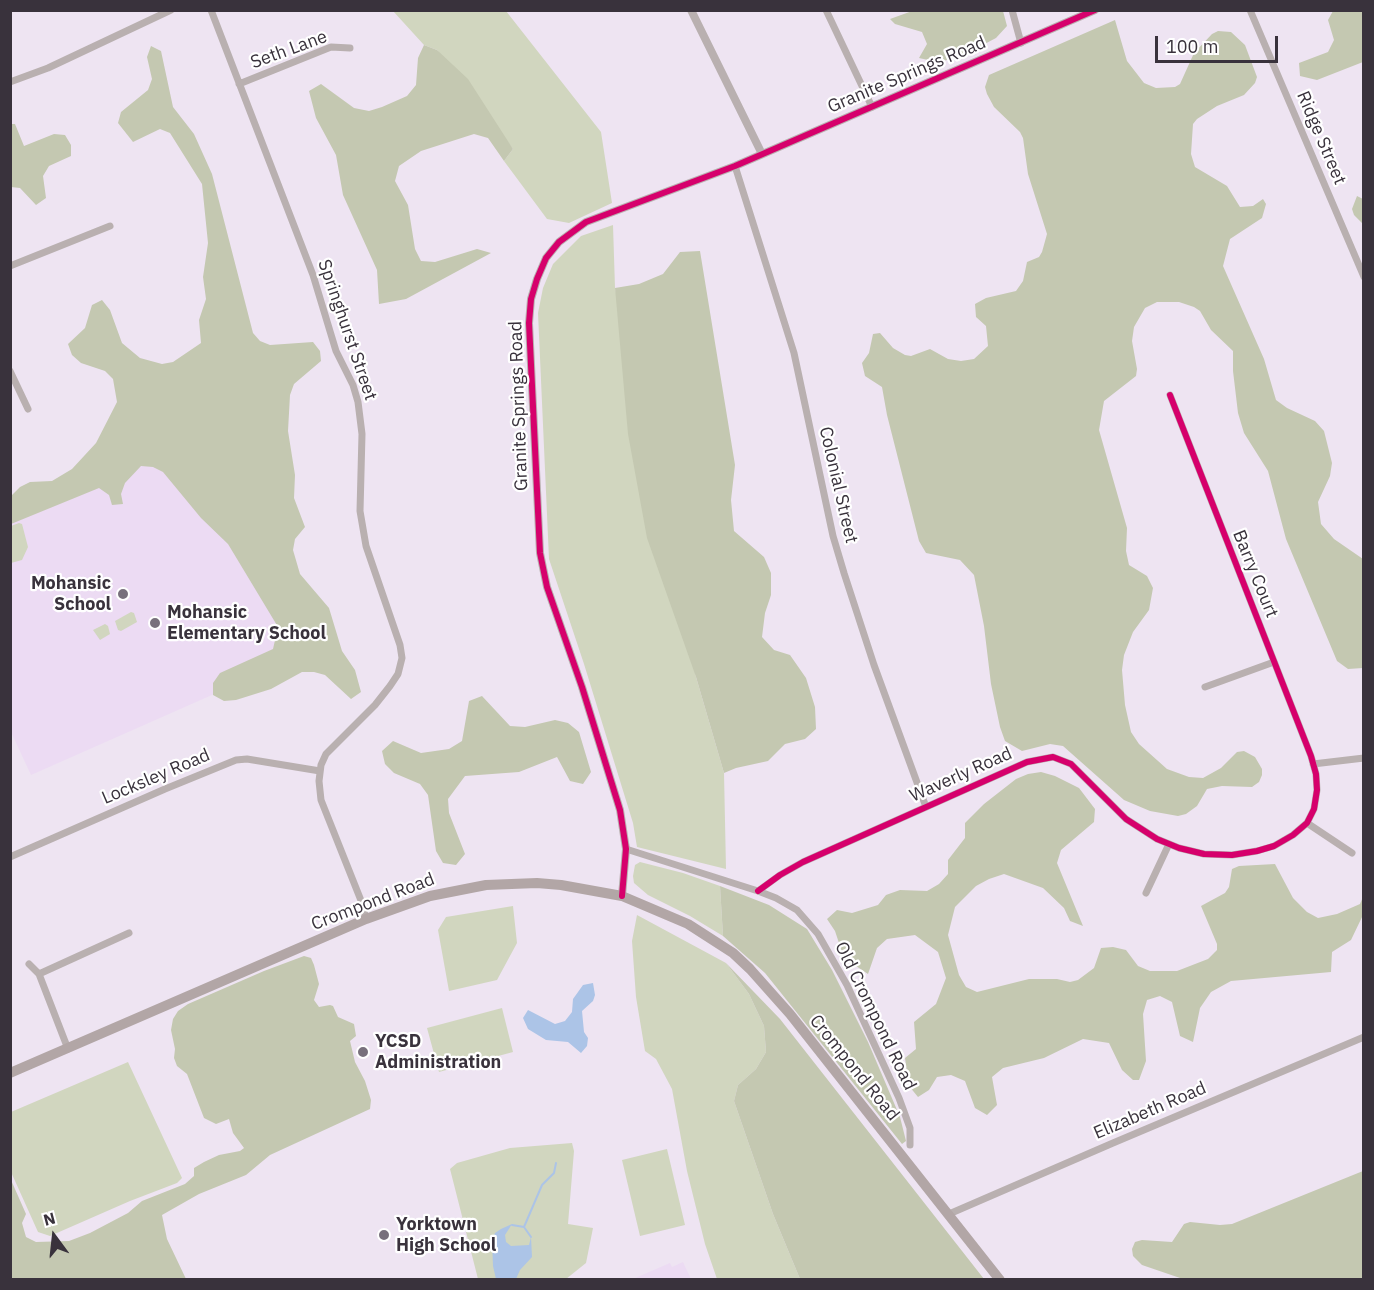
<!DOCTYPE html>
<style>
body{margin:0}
#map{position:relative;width:1374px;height:1290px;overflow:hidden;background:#eee4f2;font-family:"IBM Plex Sans",sans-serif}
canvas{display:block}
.frame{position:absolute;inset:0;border:12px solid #39323c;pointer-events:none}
.north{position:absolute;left:24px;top:1206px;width:60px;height:60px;-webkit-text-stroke:4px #fff;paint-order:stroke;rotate:345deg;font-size:16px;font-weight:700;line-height:24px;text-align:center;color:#39323c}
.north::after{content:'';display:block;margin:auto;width:21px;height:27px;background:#39323c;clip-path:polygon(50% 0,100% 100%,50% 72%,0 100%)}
.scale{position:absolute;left:1155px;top:36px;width:123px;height:27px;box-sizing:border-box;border:3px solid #39323c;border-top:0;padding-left:8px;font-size:18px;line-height:21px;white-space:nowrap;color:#39323c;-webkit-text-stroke:4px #fff;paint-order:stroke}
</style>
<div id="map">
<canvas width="1374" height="1290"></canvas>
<div class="frame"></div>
<div class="north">N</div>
<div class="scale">100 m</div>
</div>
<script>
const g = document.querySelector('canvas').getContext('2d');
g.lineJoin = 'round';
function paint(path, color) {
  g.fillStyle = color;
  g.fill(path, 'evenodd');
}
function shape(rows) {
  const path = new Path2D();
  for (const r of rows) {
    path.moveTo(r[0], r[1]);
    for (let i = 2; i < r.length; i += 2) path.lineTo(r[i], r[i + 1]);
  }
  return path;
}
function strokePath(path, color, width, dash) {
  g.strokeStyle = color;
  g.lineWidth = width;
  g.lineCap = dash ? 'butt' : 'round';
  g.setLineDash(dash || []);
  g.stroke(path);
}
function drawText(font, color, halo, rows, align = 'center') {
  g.font = font + ' "IBM Plex Sans",sans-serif';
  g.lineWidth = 4.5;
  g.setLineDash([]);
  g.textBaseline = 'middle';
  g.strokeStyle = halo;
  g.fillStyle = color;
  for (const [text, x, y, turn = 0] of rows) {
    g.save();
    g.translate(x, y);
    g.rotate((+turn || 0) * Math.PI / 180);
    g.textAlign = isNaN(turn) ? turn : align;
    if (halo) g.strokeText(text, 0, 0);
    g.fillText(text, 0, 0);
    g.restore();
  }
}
const built = shape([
 [165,449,316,649,31,775,11,732,10,515],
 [683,1262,691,1279,633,1279,670,1263,672,1267]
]);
const green = shape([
 [393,11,506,11,601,132,612,203,569,223,547,219,504,161,513,149,437,50,424,45],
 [613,225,615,288,696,677,724,773,726,869,637,847,633,823,584,664,549,559,538,313,543,288,553,264,581,236],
 [19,523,22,524,28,547,22,560,11,563,11,526],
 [131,612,134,613,137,622,121,631,118,630,115,621],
 [105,624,108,626,110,634,100,640,93,630],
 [640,862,683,873,720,886,723,936,690,916,648,895,634,883,633,876,635,865],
 [513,906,517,943,497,980,449,991,438,930,446,917],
 [637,915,726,963,749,994,764,1026,766,1052,756,1069,738,1085,734,1101,773,1214,800,1279,717,1279,705,1244,687,1171,672,1089,656,1059,645,1051,636,997,632,941],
 [502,1008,513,1052,439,1072,427,1028],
 [128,1062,182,1178,177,1183,130,1201,50,1236,38,1232,11,1172,11,1112],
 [572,1143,574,1151,568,1224,593,1228,586,1263,566,1279,478,1279,450,1169,457,1163,510,1148],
 [667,1149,685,1225,640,1236,622,1160]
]);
const forest = shape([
 [915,10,1003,11,1007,26,996,38,958,58,937,62,919,58,927,44,922,32,895,24,890,19],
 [1333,11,1362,11,1363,62,1317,80,1300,76,1299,63,1328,52,1334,40,1328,20],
 [1115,20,1127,61,1144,83,1156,88,1175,87,1180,84,1194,53,1212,34,1218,31,1231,32,1245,45,1257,77,1255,83,1244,95,1217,106,1197,119,1193,124,1191,154,1195,167,1227,186,1240,207,1253,206,1263,199,1266,204,1262,218,1230,239,1223,266,1264,359,1276,400,1287,408,1315,421,1324,431,1332,463,1330,476,1318,502,1321,524,1334,539,1363,559,1363,668,1348,669,1337,661,1286,539,1268,471,1244,433,1238,413,1233,371,1233,351,1211,330,1200,311,1194,307,1179,302,1157,302,1145,308,1134,327,1132,341,1137,369,1136,376,1104,401,1099,430,1127,528,1126,551,1129,565,1147,576,1153,588,1149,610,1133,632,1124,655,1122,670,1125,705,1131,732,1139,744,1167,769,1189,777,1203,778,1221,768,1237,752,1244,751,1255,757,1262,769,1262,775,1259,782,1252,787,1222,786,1207,789,1197,806,1186,814,1178,816,1150,811,1124,800,1063,746,1050,744,1022,751,1005,741,1000,727,991,684,984,626,974,575,960,560,926,553,919,541,887,415,882,387,865,376,862,363,869,353,873,334,880,333,893,348,905,355,911,356,930,349,948,359,961,361,974,359,988,346,986,326,976,317,975,304,986,298,1016,291,1023,281,1027,262,1039,257,1042,252,1047,234,1028,174,1023,138,1020,132,994,107,987,94,985,87,989,75],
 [424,45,437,50,468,79,513,149,504,161,488,138,474,134,421,151,399,166,395,181,408,205,415,249,421,261,435,262,477,249,491,253,406,299,379,304,377,270,343,195,336,155,316,118,309,91,321,84,354,108,369,111,382,107,407,96,416,85,418,58],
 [151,46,161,51,173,107,194,134,212,174,253,333,260,341,270,345,313,342,320,351,321,361,294,384,290,395,288,431,295,475,294,498,305,527,295,539,293,550,300,574,329,608,342,651,355,670,361,692,351,699,325,675,314,672,302,672,271,689,236,700,224,701,213,695,213,683,220,673,273,649,278,627,228,544,201,518,163,472,153,467,141,466,125,483,121,494,123,504,112,505,109,495,99,488,11,524,11,496,20,487,30,482,52,481,72,469,96,443,117,402,113,379,105,371,81,363,72,355,68,344,85,328,92,305,102,300,110,310,122,343,140,358,162,364,173,362,201,343,199,320,206,299,203,277,208,243,202,184,170,133,160,129,133,142,118,123,121,112,148,90,152,79,147,57],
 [11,124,15,124,24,146,54,134,65,135,71,145,71,156,49,166,43,176,46,198,36,205,20,188,11,187],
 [1357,196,1363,199,1363,224,1354,215,1352,209],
 [700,251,735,465,731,500,734,531,764,557,771,573,771,595,765,613,762,637,774,650,790,655,806,678,815,707,816,729,805,739,785,744,768,761,736,768,724,773,696,677,647,538,628,434,615,288,639,284,663,274,680,252],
 [482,696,510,726,525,727,555,720,568,723,579,732,591,772,583,784,570,781,557,757,519,772,465,776,448,799,449,813,465,854,456,865,443,863,436,851,428,795,420,784,394,773,385,764,382,751,393,741,421,753,449,749,462,741,469,701],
 [1041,772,1055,776,1079,788,1095,809,1094,822,1061,850,1057,863,1083,926,1070,921,1064,908,1043,888,1004,874,989,879,976,886,955,907,948,935,959,975,966,987,977,992,1029,979,1057,979,1070,982,1078,980,1094,968,1101,948,1113,947,1126,950,1138,966,1150,971,1177,971,1208,959,1217,950,1217,944,1201,906,1225,893,1229,887,1232,869,1239,866,1275,864,1293,898,1307,912,1318,918,1337,914,1360,904,1363,897,1363,915,1351,940,1332,952,1331,972,1231,981,1211,992,1200,1008,1193,1042,1180,1036,1172,1002,1160,996,1147,1000,1143,1014,1146,1061,1139,1080,1133,1080,1122,1070,1109,1043,1083,1039,1044,1058,1003,1068,992,1077,997,1105,987,1115,975,1108,965,1081,951,1075,937,1077,929,1090,918,1097,909,1086,905,1058,916,1049,914,1022,936,1004,946,978,938,952,915,935,887,939,877,948,868,974,844,958,835,931,827,919,837,910,852,913,878,905,886,895,900,890,927,891,939,884,948,874,948,860,965,838,965,823,984,804,1016,779,1028,774],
 [720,886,769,905,807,929,832,970,868,1042,900,1117,906,1141,902,1144,765,973,723,936],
 [304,956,311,958,314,965,319,984,314,1000,319,1007,330,1005,333,1006,338,1017,354,1024,356,1036,350,1041,355,1062,365,1081,371,1100,370,1109,270,1155,246,1175,199,1194,162,1215,167,1239,186,1279,11,1279,11,1180,26,1214,22,1223,26,1237,36,1242,69,1241,90,1233,128,1213,142,1201,185,1184,194,1176,194,1168,204,1162,219,1155,240,1151,244,1148,233,1133,229,1119,216,1124,204,1118,187,1074,177,1066,174,1058,175,1049,171,1030,173,1019,178,1011,188,1004,264,971],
 [726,963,780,1019,984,1279,800,1279,773,1214,734,1101,738,1085,756,1069,766,1052,764,1026,749,994],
 [1363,1171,1363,1279,1183,1279,1142,1265,1133,1256,1132,1249,1135,1242,1142,1240,1172,1242,1184,1224,1190,1222,1220,1225,1232,1224]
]);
const water = shape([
 [593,983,595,995,593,1001,582,1011,584,1032,588,1038,587,1046,581,1053,568,1042,546,1040,528,1029,523,1018,528,1010,555,1024,565,1021,572,1012,573,999,583,985],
 [512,1224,505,1235,506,1242,511,1246,529,1245,531,1237,532,1257,520,1270,516,1279,496,1279,493,1266,492,1240,495,1233,501,1229]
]);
const stream = shape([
 [512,1225,524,1227,531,1237],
 [524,1227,542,1185,554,1173,556,1163]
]);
const minor = shape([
 [211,10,313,275,336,351,353,385,358,402,362,434,360,511,366,546,400,645,402,658,398,674,390,686,375,705,326,754,321,765,319,781,321,800,362,903,366,919],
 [826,10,872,107],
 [1012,10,1021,43],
 [1250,10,1364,277],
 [10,82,48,68,171,10],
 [239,84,331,47,350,48],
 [735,166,794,353,833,536,844,573,874,665,926,807],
 [10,266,110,226],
 [10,371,28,409],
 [1205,687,1274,662],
 [1313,764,1364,758],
 [1307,823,1352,853],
 [626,849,758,891,776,898,797,910,818,934,847,985,899,1098,910,1128,910,1145],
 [10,857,165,789,236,760,247,759,320,771],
 [758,891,780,875,803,862,1027,762,1053,757,1071,764,1126,819,1157,839,1179,848,1204,854,1232,855,1257,851,1274,846,1293,835,1307,823,1314,809,1317,790,1316,774,1311,756,1170,395],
 [1146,893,1169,844],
 [29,964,39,974,68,1049],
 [39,974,129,933],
 [949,1214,1113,1143,1364,1037]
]);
const tertiary = shape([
 [691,10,762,154],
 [622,896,626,849,620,810,582,687,547,587,540,553,529,323,531,299,537,279,546,258,559,242,586,222,735,166,1095,10]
]);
const trunk = shape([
 [10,1073,366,919,430,896,486,885,537,883,561,885,622,896,688,924,733,953,750,969,790,1014,1000,1280]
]);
const cycleway = shape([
 [758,891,780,875,803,862,1027,762,1053,757,1071,764,1126,819,1157,839,1179,848,1204,854,1232,855,1257,851,1274,846,1293,835,1307,823,1314,809,1317,790,1316,774,1311,756,1170,395],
 [622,896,626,849,620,810,582,687,547,587,540,553,529,323,531,299,537,279,546,258,559,242,586,222,735,166,1095,10]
]);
const markers = [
 [123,594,6,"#78707c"],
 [155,623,6,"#78707c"],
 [363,1052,6,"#78707c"],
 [384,1235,6,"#78707c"]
];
const streetNames = [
 ["Seth Lane",289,50,-20],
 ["Granite Springs Road",907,75,-23],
 ["Ridge Street",1321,138,67],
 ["Springhurst Street",347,330,71],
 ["Granite Springs Road",519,406,-92],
 ["Colonial Street",838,485,77],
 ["Barry Court",1255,574,68],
 ["Waverly Road",961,775,-24],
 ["Locksley Road",156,777,-23],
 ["Crompond Road",373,902,-21],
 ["Old Crompond Road",875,1016,64],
 ["Crompond Road",854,1068,51],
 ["Elizabeth Road",1150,1111,-23]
];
const poiNames = [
 ["Mohansic",111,584,"right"],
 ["School",111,605,"right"],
 ["Mohansic",167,613],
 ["Elementary School",167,634],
 ["YCSD",375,1042],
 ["Administration",375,1063],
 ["Yorktown",396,1225],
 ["High School",396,1246]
];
paint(built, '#ecdbf3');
paint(green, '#d1d6bf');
paint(forest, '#c4c8b1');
paint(water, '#acc4e7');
strokePath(stream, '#acc4e7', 2);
strokePath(minor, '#b9b0b0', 7);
strokePath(tertiary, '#b9b0b0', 8);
strokePath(trunk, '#b2a6a6', 10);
strokePath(cycleway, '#d6006c', 6);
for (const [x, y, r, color] of markers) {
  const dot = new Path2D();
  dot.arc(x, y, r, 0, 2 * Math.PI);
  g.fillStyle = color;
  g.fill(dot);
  strokePath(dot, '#fff', 2);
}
drawText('18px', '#39323c', '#fff', streetNames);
drawText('bold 18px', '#39323c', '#fff', poiNames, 'left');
</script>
